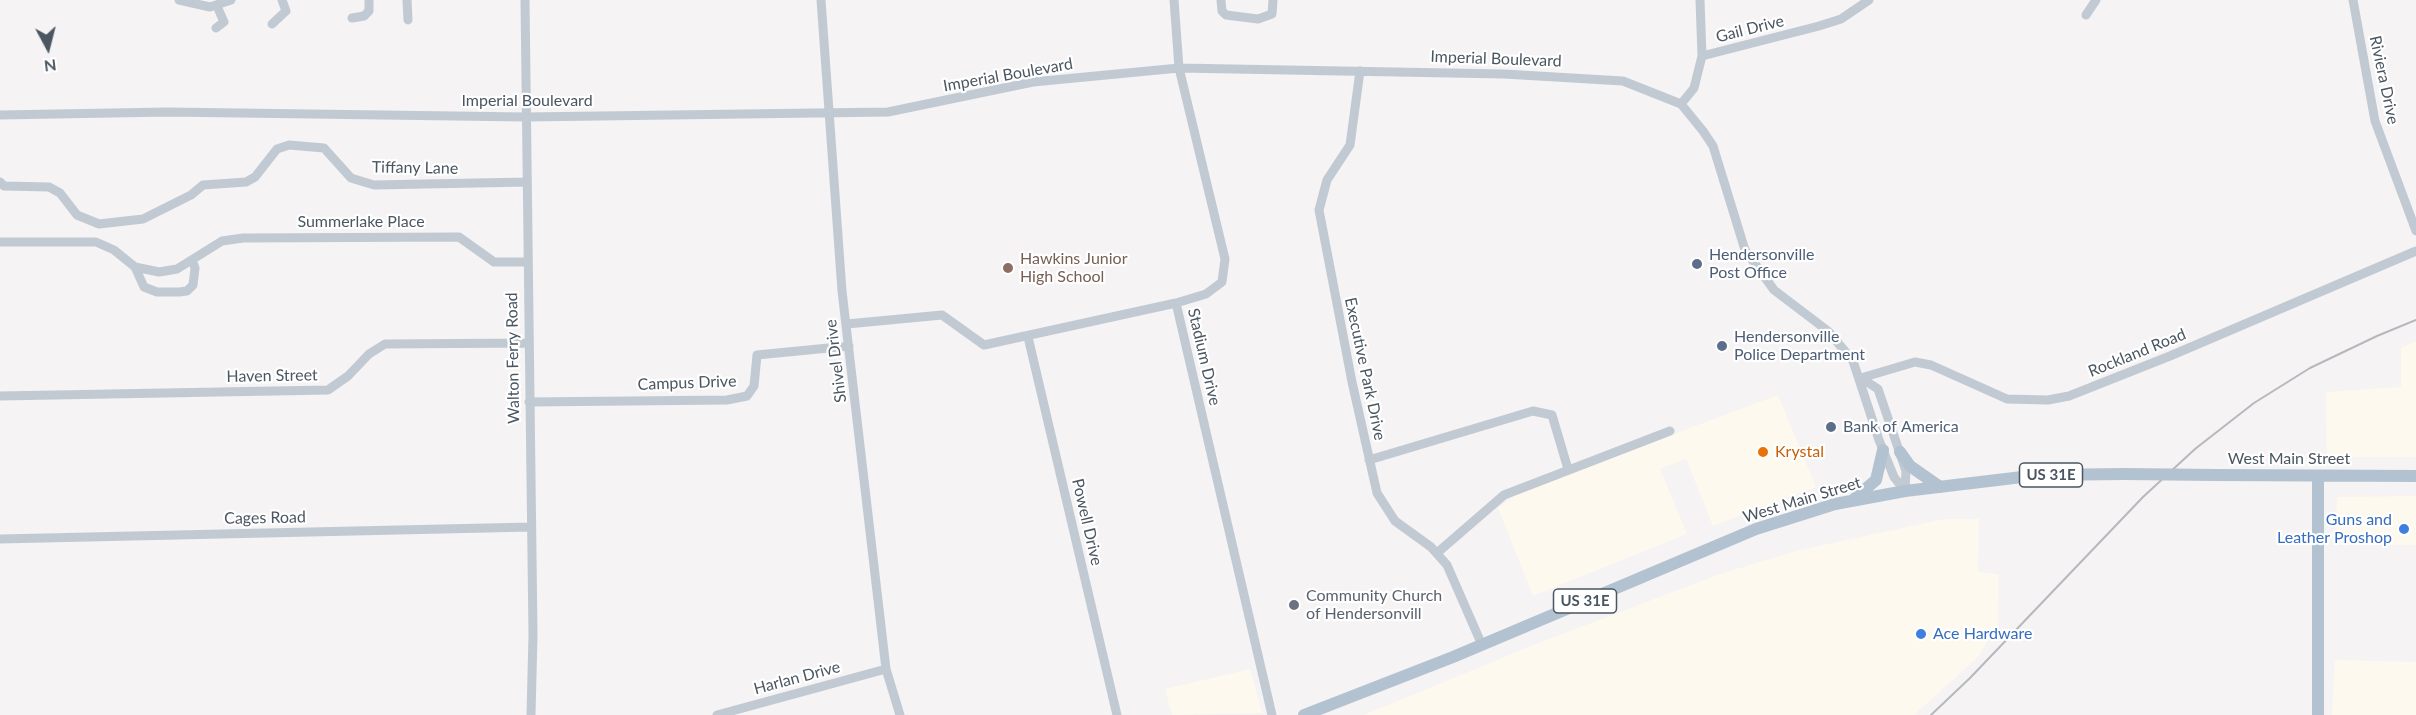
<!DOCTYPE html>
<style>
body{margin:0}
#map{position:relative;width:2416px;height:715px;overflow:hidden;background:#f5f3f3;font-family:Lato,sans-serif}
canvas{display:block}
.north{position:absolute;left:18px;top:18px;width:60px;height:60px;-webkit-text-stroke:4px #fff;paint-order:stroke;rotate:173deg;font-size:16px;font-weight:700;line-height:24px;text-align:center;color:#4a5661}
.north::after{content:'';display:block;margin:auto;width:21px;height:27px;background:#4a5661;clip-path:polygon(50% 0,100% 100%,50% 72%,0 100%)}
</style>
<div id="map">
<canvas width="2416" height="715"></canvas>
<div class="north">N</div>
</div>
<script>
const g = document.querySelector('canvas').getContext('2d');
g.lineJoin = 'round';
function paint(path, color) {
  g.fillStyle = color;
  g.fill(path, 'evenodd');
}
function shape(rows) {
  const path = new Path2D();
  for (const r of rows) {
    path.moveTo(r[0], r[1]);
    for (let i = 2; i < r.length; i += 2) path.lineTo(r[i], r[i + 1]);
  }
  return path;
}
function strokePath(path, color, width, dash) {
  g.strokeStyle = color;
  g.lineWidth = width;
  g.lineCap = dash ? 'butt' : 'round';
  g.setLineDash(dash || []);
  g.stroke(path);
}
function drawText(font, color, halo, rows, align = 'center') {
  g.font = font + ' Lato,sans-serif';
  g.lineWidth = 4.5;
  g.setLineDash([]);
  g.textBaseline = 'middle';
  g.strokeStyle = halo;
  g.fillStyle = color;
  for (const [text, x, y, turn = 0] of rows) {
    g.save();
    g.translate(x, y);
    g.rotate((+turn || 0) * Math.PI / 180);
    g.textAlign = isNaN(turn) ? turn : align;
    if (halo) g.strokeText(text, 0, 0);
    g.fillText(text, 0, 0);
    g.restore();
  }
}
const commercial = shape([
 [2416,341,2416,457,2327,457,2326,392,2401,387,2401,348],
 [1778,395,1816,487,1713,526,1686,459,1660,469,1687,534,1533,596,1498,508,1514,496,1561,476],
 [2416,496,2416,545,2336,545,2337,497],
 [1944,519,1979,519,1978,572,1999,574,1998,626,1977,658,1914,715,1364,715,1536,644,1720,574,1796,551],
 [2335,660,2416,662,2416,715,2332,715],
 [1250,669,1262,713,1172,715,1165,689]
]);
const minor = shape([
 [179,0,210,7,231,0],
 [407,0,408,20],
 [525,0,533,635,531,715],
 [821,0,842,291,886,669,900,715],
 [1221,0,1222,11,1226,15,1258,19,1272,14,1273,0],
 [2353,0,2375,121,2416,231],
 [2086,15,2096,0],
 [352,18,364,16,369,11,369,0],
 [272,24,286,11,282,0],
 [216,28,224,22,217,6],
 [1702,56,1819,26,1841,19,1869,0],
 [1360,71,1350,145,1327,180,1319,210,1352,382,1377,493,1395,521,1431,547,1447,565,1482,645],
 [1681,104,1694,88,1702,56,1700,0],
 [0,115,168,112,526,117,888,112,1033,82,1179,68,1504,74,1623,81,1681,104,1703,131,1713,146,1745,250,1774,290,1828,331,1853,361,1879,440,1894,477,1905,491],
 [0,182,4,186,49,187,60,193,77,215,99,224,143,219,191,195,203,185,246,182,255,177,277,149,289,145,324,148,351,178,374,185,527,182],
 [0,242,96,242,114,250,135,267,159,272,177,269,222,241,243,238,459,237,494,262,528,262],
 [135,267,144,287,157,292,179,292,187,291,193,285,195,268,192,260],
 [1176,303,1272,715],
 [847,324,942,315,984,345,1176,303,1206,294,1222,282,1225,259,1179,68,1174,0],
 [1028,337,1117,715],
 [1861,378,1915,362,1931,365,2007,399,2048,400,2069,396,2170,356,2416,251],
 [1861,378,1878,389,1906,471,1905,491],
 [0,396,328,390,348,376,369,354,385,344,528,343],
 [529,402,727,400,747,396,754,386,757,355,849,346],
 [1369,460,1533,411,1552,415,1568,469],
 [0,539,531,527],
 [1437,553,1504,495,1670,431],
 [717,715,886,669]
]);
const major = shape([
 [1900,452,1910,466,1940,487],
 [2216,475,2416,476],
 [2318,476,2318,715],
 [1855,498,1876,480,1883,450],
 [1304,715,1453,657,1756,529,1835,504,1905,491,2039,475,2124,474]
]);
const rail = shape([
 [1931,715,1970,678,2143,497,2195,449,2254,403,2310,368,2377,336,2416,320]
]);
const majorBridge = shape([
 [2124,474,2216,475]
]);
const markers = [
 [1697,264,6,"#5c6f8a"],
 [1008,268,6,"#8d6e63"],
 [1722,346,6,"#5c6f8a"],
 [1831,427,6,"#5c6f8a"],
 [1763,452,6,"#e8710a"],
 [2404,529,6,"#3f7fe0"],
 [1294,605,6,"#6b7280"],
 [1921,634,6,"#3f7fe0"]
];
const shields = [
 [2051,475,63],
 [1585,601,63]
];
const shieldNames = [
 ["US 31E",2051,475],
 ["US 31E",1585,601]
];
const streetNames = [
 ["Gail Drive",1750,29,-14],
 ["Imperial Boulevard",1496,59,2],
 ["Imperial Boulevard",1008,75,-10],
 ["Riviera Drive",2384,80,78],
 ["Imperial Boulevard",527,101],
 ["Tiffany Lane",415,168,1],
 ["Summerlake Place",361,222],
 ["Rockland Road",2137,353,-22],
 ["Stadium Drive",1204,357,77],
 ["Walton Ferry Road",513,358,-91],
 ["Shivel Drive",836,361,-97],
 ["Executive Park Drive",1365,369,78],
 ["Haven Street",272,376,-1],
 ["Campus Drive",687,383,-2],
 ["West Main Street",2289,459],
 ["West Main Street",1802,500,-17],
 ["Cages Road",265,518,-1],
 ["Powell Drive",1087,522,77],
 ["Harlan Drive",797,678,-15]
];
const serviceNames = [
 ["Hendersonville",1709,255],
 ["Post Office",1709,273],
 ["Hendersonville",1734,337],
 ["Police Department",1734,355],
 ["Bank of America",1843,427]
];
const educationNames = [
 ["Hawkins Junior",1020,259],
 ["High School",1020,277]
];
const foodNames = [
 ["Krystal",1775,452]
];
const shopNames = [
 ["Guns and",2392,520],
 ["Leather Proshop",2392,538],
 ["Ace Hardware",1933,634,"left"]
];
const worshipNames = [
 ["Community Church",1306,596],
 ["of Hendersonvill",1306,614]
];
paint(commercial, '#fdf9ef');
strokePath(minor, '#c1cad2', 9);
strokePath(major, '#b3c2d1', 12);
strokePath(rail, '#b5b8bd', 2);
strokePath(majorBridge, '#b3c2d1', 12);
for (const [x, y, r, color] of markers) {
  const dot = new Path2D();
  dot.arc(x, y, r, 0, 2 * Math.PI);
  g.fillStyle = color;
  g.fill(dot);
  strokePath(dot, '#fff', 2);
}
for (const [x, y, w] of shields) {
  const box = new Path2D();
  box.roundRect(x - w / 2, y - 12, w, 24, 4.5);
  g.fillStyle = '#fff';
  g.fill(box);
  strokePath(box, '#4a5661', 1.5);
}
drawText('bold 15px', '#4a5661', null, shieldNames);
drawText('16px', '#4a5661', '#fff', streetNames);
drawText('16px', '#4e5e75', '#fff', serviceNames, 'left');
drawText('16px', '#785e54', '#fff', educationNames, 'left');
drawText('16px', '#c56008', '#fff', foodNames, 'left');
drawText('16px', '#366cbe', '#fff', shopNames, 'right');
drawText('16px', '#5b616d', '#fff', worshipNames, 'left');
</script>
